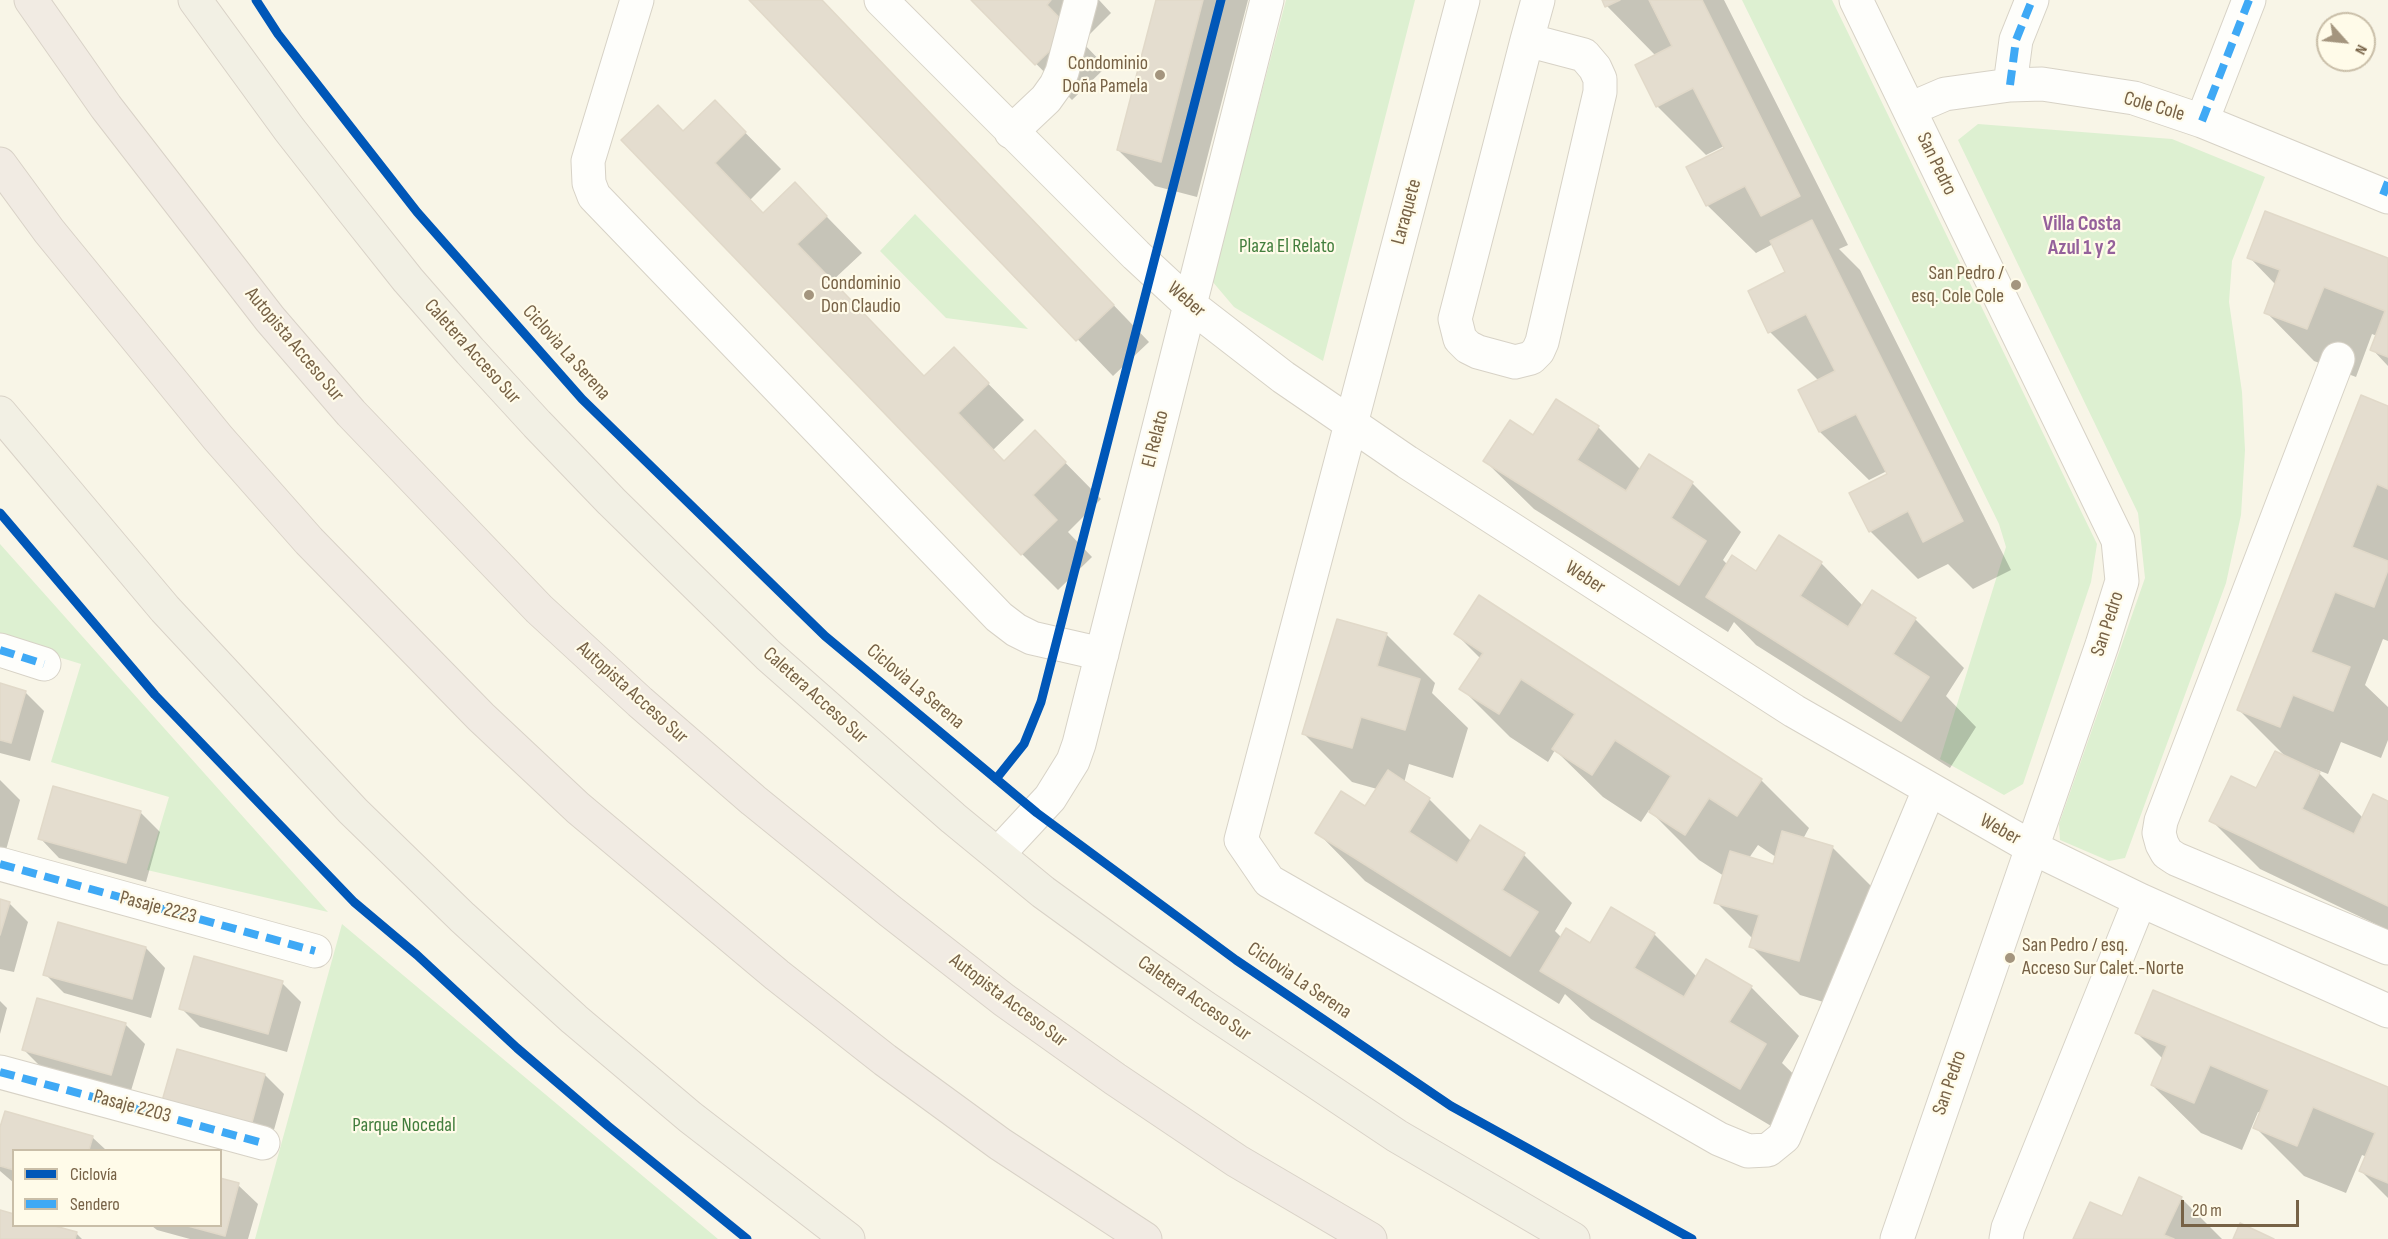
<!DOCTYPE html>
<meta charset="utf-8">
<style>
body{margin:0}
#map{position:relative;width:2388px;height:1239px;overflow:hidden;background:#f8f5e7;font-family:"Sofia Sans Condensed",sans-serif}
canvas{display:block}
.legend{position:absolute;left:12px;top:1149px;width:210px;height:78px;box-sizing:border-box;background:#fffbe9;border:2px solid #c9bea8;margin:0;padding:8px 10px;list-style:none;font-size:18px;color:#776246}
.legend li{display:flex;align-items:center;gap:12px;height:30px}
.legend b{width:30px;border:2px solid #c9bea8}
.north{position:absolute;left:2316px;top:12px;width:60px;height:60px;box-sizing:border-box;background:#fffbe9;border:2px solid #c9bea8;border-radius:50%;rotate:117deg;font-size:16px;font-weight:700;line-height:24px;text-align:center;color:#776246}
.north::after{content:'';display:block;margin:auto;width:21px;height:27px;background:#a4957e;clip-path:polygon(50% 0,100% 100%,50% 72%,0 100%)}
.scale{position:absolute;left:2181px;top:1200px;width:118px;height:27px;box-sizing:border-box;border:3px solid #776246;border-top:0;padding-left:8px;font-size:18px;line-height:21px;white-space:nowrap;color:#776246;-webkit-text-stroke:4px #fffbe9;paint-order:stroke}
</style>
<div id="map">
<canvas width="2388" height="1239"></canvas>
<ul class="legend">
<li><b style="height:8px;background:#0057b8"></b>Ciclovía</li>
<li><b style="height:8px;background:#3fa9f5"></b>Sendero</li>
</ul>
<div class="north">N</div>
<div class="scale">20 m</div>
</div>
<script>
const g = document.querySelector('canvas').getContext('2d');
g.lineJoin = 'round';
function paint(path, color) {
  g.fillStyle = color;
  g.fill(path, 'evenodd');
}
function shape(rows) {
  const path = new Path2D();
  for (const r of rows) {
    path.moveTo(r[0], r[1]);
    for (let i = 2; i < r.length; i += 2) path.lineTo(r[i], r[i + 1]);
  }
  return path;
}
function strokePath(path, color, width, dash) {
  g.strokeStyle = color;
  g.lineWidth = width;
  g.lineCap = dash ? 'butt' : 'round';
  g.setLineDash(dash || []);
  g.stroke(path);
}
function drawText(font, color, halo, rows, align = 'center') {
  g.font = font + ' "Sofia Sans Condensed",sans-serif';
  g.lineWidth = 4.5;
  g.setLineDash([]);
  g.textBaseline = 'middle';
  g.strokeStyle = halo;
  g.fillStyle = color;
  for (const [text, x, y, turn = 0] of rows) {
    g.save();
    g.translate(x, y);
    g.rotate((+turn || 0) * Math.PI / 180);
    g.textAlign = isNaN(turn) ? turn : align;
    if (halo) g.strokeText(text, 0, 0);
    g.fillText(text, 0, 0);
    g.restore();
  }
}
const green = shape([
 [1286,0,1415,0,1323,361,1234,307,1212,281],
 [1742,0,1832,0,2097,544,2091,582,2023,784,2004,795,1940,759,2006,547,1999,524],
 [1978,124,2172,139,2265,177,2232,261,2229,302,2242,392,2245,450,2241,515,2226,583,2125,858,2109,861,2060,840,2059,824,2145,578,2138,513,1958,140],
 [915,214,1028,329,946,318,880,251],
 [0,544,328,912,147,870,169,797,51,762,81,664,0,639],
 [342,924,718,1239,255,1239]
]);
const shadow = shape([
 [751,0,821,0,1149,342,1113,376],
 [973,0,1099,0,1111,13,1082,42,1106,67,1072,100],
 [1157,0,1248,0,1197,197,1155,186,1118,150],
 [1604,0,1724,0,1848,245,1839,249,1860,270,2011,570,1973,589,1948,564,1918,579,1870,531,1889,474,1887,471,1869,480,1820,432,1800,391,1819,381,1770,332,1787,272,1773,244,1756,253,1707,205,1726,149,1724,146,1706,155,1657,106,1656,56,1607,6],
 [715,102,781,169,750,200,764,214,795,184,862,253,832,281,925,377,954,349,1024,420,993,450,1005,462,1035,432,1101,499,1068,532,1092,557,1058,590,1022,554,684,132],
 [2249,257,2388,260,2388,366,2372,349,2377,336,2372,334,2356,377,2314,361,2266,312,2276,285],
 [2388,407,2388,641,2383,639,2365,685,2388,707,2388,740,2381,758,2341,742,2328,774,2315,769,2363,818,2388,803,2388,930,2260,869,2211,820,2257,790,2287,758,2239,710],
 [1598,427,1641,470,1649,456,1693,484,1741,532,1723,560,1728,565,1757,573,1821,563,1863,606,1872,592,1915,619,1964,668,1946,696,1976,727,1950,768,1756,645,1734,622,1728,632,1534,509,1485,461,1534,437],
 [1338,621,1387,635,1435,683,1432,693,1468,728,1453,778,1409,764,1404,783,1429,799,1472,842,1481,827,1524,855,1572,903,1555,931,1562,938,1590,945,1654,934,1697,977,1751,987,1799,1036,1782,1063,1814,1094,1788,1136,1591,1019,1565,994,1559,1004,1365,881,1317,832,1366,808,1377,789,1352,782,1304,734],
 [1456,634,1761,780,1809,828,1803,839,1832,847,1881,896,1847,1009,1800,995,1751,946,1753,939,1716,902,1724,876,1699,860,1649,810,1641,822,1603,797,1555,750,1548,762,1510,737,1461,688,1481,659],
 [1758,845,1776,857,1774,866,1749,858],
 [0,685,25,692,44,711,30,761,0,753],
 [0,780,20,800,6,850,0,848],
 [140,812,160,832,146,882,59,858,40,838],
 [0,901,9,903,28,922,14,972,0,969],
 [59,924,146,948,165,968,151,1018,64,993,45,974],
 [282,983,301,1002,287,1052,200,1027,181,1008],
 [0,1001,7,1008,0,1034],
 [125,1024,145,1044,130,1094,43,1069,24,1050],
 [2137,1033,2388,1088,2388,1198,2361,1171,2367,1157,2362,1155,2346,1193,2304,1176,2255,1127,2261,1113,2258,1112,2242,1150,2201,1133,2152,1085,2163,1059],
 [265,1075,284,1094,270,1144,183,1120],
 [0,1133,92,1137,106,1150,14,1150,14,1183,0,1171],
 [238,1185,258,1204,248,1239,190,1239,157,1230,152,1226,220,1226],
 [2181,1198,2222,1239,2074,1239,2122,1218],
 [0,1212,14,1226,50,1226,76,1233,82,1239,0,1239]
]);
const building = shape([
 [749,0,822,0,1114,305,1076,341,749,0],
 [971,0,1051,0,1047,5,1071,30,1035,65,971,0],
 [1156,0,1203,0,1161,162,1117,150,1156,0],
 [1602,0,1620,0,1605,7,1602,0],
 [1649,0,1702,0,1800,196,1761,216,1745,186,1706,206,1686,167,1724,148,1693,88,1656,107,1635,65,1672,46,1649,0],
 [715,100,746,132,715,163,763,213,795,182,827,216,797,244,924,376,954,347,989,383,958,413,1004,461,1035,430,1066,462,1033,495,1057,520,1021,555,621,140,658,105,683,131,715,100],
 [2265,211,2388,258,2388,357,2370,350,2385,311,2324,287,2307,329,2264,313,2280,270,2247,258,2265,211],
 [1812,220,1963,521,1923,542,1908,511,1869,532,1849,493,1887,474,1856,414,1819,432,1798,390,1835,371,1806,314,1768,333,1748,291,1785,272,1770,241,1812,220],
 [2361,395,2388,406,2388,489,2377,484,2352,547,2388,561,2388,570,2374,607,2335,592,2311,652,2350,667,2333,711,2293,695,2280,727,2237,710,2361,395],
 [1556,399,1599,426,1577,460,1626,491,1649,454,1693,482,1671,518,1706,541,1679,585,1483,461,1510,420,1533,435,1556,399],
 [1779,535,1822,562,1800,596,1848,627,1872,590,1916,618,1893,654,1929,677,1901,721,1706,597,1732,555,1756,571,1779,535],
 [1479,595,1762,779,1737,816,1709,798,1685,835,1649,812,1671,776,1615,740,1592,775,1552,749,1575,714,1521,679,1499,714,1459,689,1483,653,1454,634,1479,595],
 [1337,619,1387,633,1377,666,1420,679,1405,730,1361,717,1352,748,1302,734,1337,619],
 [0,683,26,691,11,743,0,740,0,683],
 [2275,751,2320,772,2302,809,2354,834,2373,794,2388,801,2388,906,2209,821,2231,776,2256,788,2275,751],
 [1388,770,1430,798,1409,832,1457,863,1480,825,1525,853,1502,890,1538,912,1510,956,1315,833,1341,791,1365,806,1388,770],
 [53,786,141,811,126,863,38,839,53,786],
 [1782,831,1833,846,1799,961,1749,947,1759,915,1714,903,1730,851,1773,864,1782,831],
 [0,899,10,902,0,935,0,899],
 [1611,907,1655,933,1634,968,1684,997,1706,959,1752,986,1729,1022,1766,1044,1740,1089,1540,971,1566,928,1590,943,1611,907],
 [58,922,146,947,132,999,43,975,58,922],
 [194,956,283,981,268,1034,179,1009,194,956],
 [2153,990,2388,1087,2388,1183,2359,1171,2375,1133,2313,1107,2297,1146,2253,1128,2269,1090,2210,1065,2194,1103,2151,1085,2167,1046,2135,1033,2153,990],
 [37,998,126,1023,111,1075,22,1050,37,998],
 [177,1049,265,1074,251,1126,162,1101,177,1049],
 [5,1111,93,1136,89,1150,14,1150,14,1170,0,1166,0,1127,5,1111],
 [2139,1177,2182,1197,2164,1235,2174,1239,2073,1239,2090,1202,2122,1216,2139,1177],
 [220,1178,239,1183,225,1236,188,1226,220,1226,220,1178],
 [0,1210,14,1214,14,1226,55,1226,77,1232,75,1239,0,1239,0,1210],
 [2240,1223,2274,1239,2233,1239,2240,1223]
]);
const minor = shape([
 [637,0,588,161,589,183,594,196,999,617,1016,630,1032,638,1102,654],
 [881,0,1136,255,1190,305,1283,377,1407,462,1794,711,2031,847,2140,900,2388,1011],
 [1463,0,1241,840,1269,881,1719,1139,1748,1151,1768,1150,1784,1137,1929,790],
 [1856,0,2118,540,2122,581,2102,645,1897,1239],
 [1527,40,1584,55,1595,68,1600,79,1600,92,1542,342,1538,351,1531,358,1515,362,1478,352,1468,347,1460,339,1455,319,1527,40,1538,0],
 [2010,85,2016,40,2032,0],
 [1910,109,1945,94,2010,85,2042,84,2134,98,2202,121,2388,197],
 [2202,121,2249,0],
 [1011,132,1046,99,1056,85,1062,72,1081,0],
 [2338,359,2161,821,2159,833,2162,844,2167,853,2176,859,2388,948],
 [0,650,44,664],
 [998,854,1050,798,1073,761,1079,744,1267,0],
 [0,864,315,951],
 [0,1072,263,1143],
 [2006,1239,2008,1228,2140,900]
]);
const major = shape([
 [195,0,289,129,350,207,408,280,470,351,537,424,611,501,768,655,953,818,1043,892,1127,953,1204,1007,1397,1136,1573,1239],
 [0,413,165,609,353,811,462,917,574,1019,690,1117,848,1239]
]);
const highway = shape([
 [31,0,106,107,270,319,351,413,539,609,640,702,753,800,890,911,1004,1000,1115,1079,1237,1161,1370,1239],
 [0,164,49,231,218,438,309,541,481,717,578,808,777,975,885,1060,1000,1144,1145,1239]
]);
const quiet = shape([
 [2010,85,2016,40,2032,0],
 [2202,121,2249,0],
 [2383,195,2388,182],
 [0,650,44,664],
 [0,864,315,951],
 [0,1072,263,1143]
]);
const cycleway = shape([
 [256,0,278,34,417,212,582,399,825,636,1037,813,1236,960,1451,1106,1692,1239],
 [0,513,155,695,354,902,417,955,517,1048,608,1126,747,1239],
 [996,779,1024,744,1041,702,1221,0]
]);
const markers = [
 [1160,75,6,"#a4957e"],
 [2016,285,6,"#a4957e"],
 [809,295,6,"#a4957e"],
 [2010,958,6,"#a4957e"]
];
const poiNames = [
 ["Condominio",1148,64],
 ["Doña Pamela",1148,87],
 ["San Pedro /",2004,274],
 ["esq. Cole Cole",2004,297],
 ["Condominio",821,284,"left"],
 ["Don Claudio",821,307,"left"],
 ["San Pedro / esq.",2022,946,"left"],
 ["Acceso Sur Calet.-Norte",2022,969,"left"]
];
const streetNames = [
 ["Cole Cole",2154,107,16],
 ["San Pedro",1936,164,64],
 ["Laraquete",1407,212,-75],
 ["Weber",1186,300,41],
 ["Autopista Acceso Sur",294,345,50],
 ["Caletera Acceso Sur",472,352,48],
 ["Ciclovìa La Serena",566,353,48],
 ["El Relato",1156,439,-76],
 ["Weber",1585,578,33],
 ["San Pedro",2108,624,-72],
 ["Ciclovìa La Serena",915,687,40],
 ["Autopista Acceso Sur",632,693,42],
 ["Caletera Acceso Sur",815,696,42],
 ["Weber",2000,830,29],
 ["Pasaje 2223",158,908,15],
 ["Ciclovìa La Serena",1299,981,34],
 ["Caletera Acceso Sur",1194,999,35],
 ["Autopista Acceso Sur",1008,1001,37],
 ["San Pedro",1950,1083,-71],
 ["Pasaje 2203",132,1107,15]
];
const parkNames = [
 ["Plaza El Relato",1287,247],
 ["Parque Nocedal",404,1126]
];
const neighbourhoodNames = [
 ["Villa Costa",2082,225],
 ["Azul 1 y 2",2082,249]
];
paint(green, '#ddf0d1');
paint(shadow, '#0003');
paint(building, '#e4ddcf');
strokePath(building, '#e1d9c9', 1.5);
strokePath(minor, '#d7d2c6', 35);
strokePath(major, '#d9d2c7', 35);
strokePath(highway, '#d9d2c7', 35);
strokePath(minor, '#fefefb', 33);
strokePath(major, '#f2f0e4', 33);
strokePath(highway, '#f1ebe3', 33);
strokePath(quiet, '#3fa9f5', 8, [15, 8]);
strokePath(cycleway, '#0057b8', 9);
for (const [x, y, r, color] of markers) {
  const dot = new Path2D();
  dot.arc(x, y, r, 0, 2 * Math.PI);
  g.fillStyle = color;
  g.fill(dot);
  strokePath(dot, '#fffbe9', 2);
}
drawText('20px', '#776246', '#fffbe9', poiNames, 'right');
drawText('20px', '#776246', '#fffbe9', streetNames);
drawText('20px', '#427e3d', '#fffbe9', parkNames);
drawText('bold 21px', '#94619b', '#fffbe9', neighbourhoodNames);
</script>
